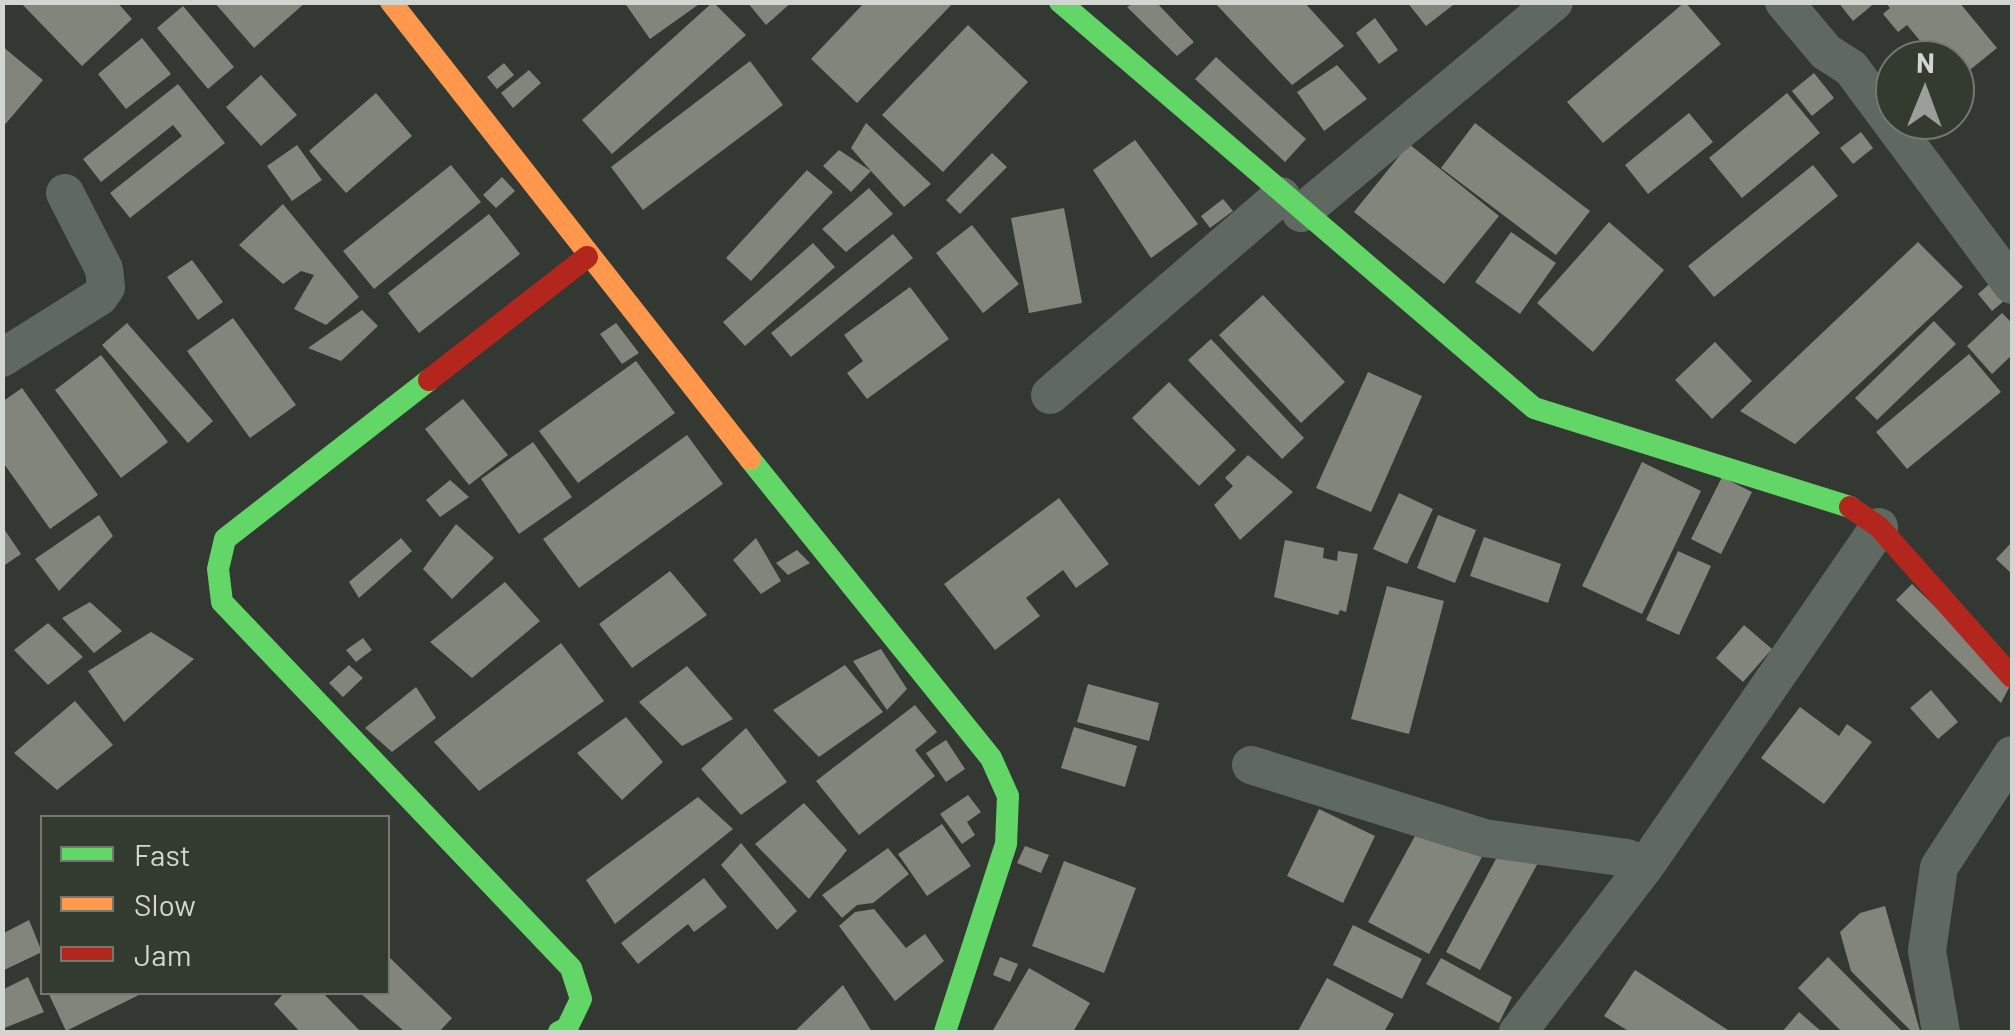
<!DOCTYPE html>
<style>
body{margin:0}
#map{position:relative;width:2015px;height:1035px;overflow:hidden;background:#343832;font-family:Barlow,sans-serif}
canvas{display:block}
.frame{position:absolute;inset:0;border:5px solid #d2d6d0;pointer-events:none}
.legend{position:absolute;left:40px;top:815px;width:350px;height:180px;box-sizing:border-box;background:#333a30;border:2px solid #737870;margin:0;padding:12px 18px;list-style:none;font-size:30px;color:#d2d6d0}
.legend li{display:flex;align-items:center;gap:20px;height:50px}
.legend b{width:50px;border:2px solid #737870}
.north{position:absolute;left:1875px;top:40px;width:100px;height:100px;box-sizing:border-box;background:#333a30;border:2px solid #737870;border-radius:50%;rotate:1deg;font-size:28px;font-weight:700;line-height:40px;text-align:center;color:#d2d6d0}
.north::after{content:'';display:block;margin:auto;width:35px;height:45px;background:#9b9f99;clip-path:polygon(50% 0,100% 100%,50% 72%,0 100%)}
</style>
<div id="map">
<canvas width="2015" height="1035"></canvas>
<div class="frame"></div>
<ul class="legend">
<li><b style="height:12px;background:#63d668"></b>Fast</li>
<li><b style="height:12px;background:#ff974d"></b>Slow</li>
<li><b style="height:12px;background:#b3261e"></b>Jam</li>
</ul>
<div class="north">N</div>
</div>
<script>
const g = document.querySelector('canvas').getContext('2d');
g.lineJoin = 'round';
function paint(path, color) {
  g.fillStyle = color;
  g.fill(path, 'evenodd');
}
function shape(rows) {
  const path = new Path2D();
  for (const r of rows) {
    path.moveTo(r[0], r[1]);
    for (let i = 2; i < r.length; i += 2) path.lineTo(r[i], r[i + 1]);
  }
  return path;
}
function strokePath(path, color, width, dash) {
  g.strokeStyle = color;
  g.lineWidth = width;
  g.lineCap = dash ? 'butt' : 'round';
  g.setLineDash(dash || []);
  g.stroke(path);
}
const building = shape([
 [20,2,117,2,132,19,82,66],
 [214,2,306,2,254,48],
 [624,2,702,2,650,39],
 [713,2,746,35,612,154,582,120],
 [747,2,792,2,766,25],
 [865,2,954,2,857,103,811,59],
 [1136,2,1156,2,1194,42,1177,56,1127,7],
 [1214,2,1304,2,1344,46,1292,85],
 [1407,2,1457,2,1426,26],
 [1685,2,1721,44,1603,143,1567,102],
 [1838,2,1876,2,1853,21],
 [1885,2,1959,2,1997,48,1955,82,1955,60,1936,60,1907,25,1898,32,1883,14,1890,8],
 [183,6,234,67,208,89,157,28],
 [1375,18,1398,50,1379,64,1356,33],
 [968,25,1028,82,943,172,882,115],
 [142,38,171,74,126,109,98,74],
 [2,46,43,80,2,128],
 [1216,57,1306,139,1285,162,1195,79],
 [750,61,783,105,643,210,611,167],
 [504,63,514,75,497,89,487,77],
 [1337,65,1367,99,1324,131,1297,92],
 [529,70,541,83,513,108,501,93],
 [1814,73,1834,98,1812,116,1792,91],
 [261,75,297,115,261,146,226,107],
 [178,84,225,143,130,218,110,193,182,136,173,125,101,182,83,159],
 [376,93,412,136,346,193,309,151],
 [1787,93,1820,133,1742,198,1709,158],
 [1689,113,1713,142,1648,194,1625,165],
 [866,123,931,184,904,207,871,171,851,192,823,166,839,150,871,171,851,148],
 [1475,123,1590,211,1556,255,1441,168],
 [1861,132,1873,148,1853,164,1840,148],
 [1135,140,1198,224,1151,258,1093,170],
 [1409,144,1499,216,1444,284,1354,212],
 [297,145,322,180,292,201,267,166],
 [992,153,1007,167,960,214,946,200],
 [451,165,481,202,374,289,343,251],
 [1813,165,1838,196,1714,297,1688,266],
 [807,170,833,192,751,281,726,258],
 [502,177,515,191,496,208,483,195],
 [869,188,893,214,846,252,822,229],
 [1223,199,1233,211,1210,228,1201,216],
 [283,204,359,297,326,325,294,309,314,275,301,271,283,284,239,245],
 [1064,208,1082,303,1029,313,1011,218],
 [489,214,520,254,419,333,388,293],
 [1609,222,1664,270,1593,352,1537,303],
 [972,225,1019,284,983,313,936,253],
 [1511,232,1556,263,1520,314,1475,282],
 [893,234,913,258,791,357,771,333],
 [1918,242,1963,287,1795,444,1740,411],
 [813,243,835,267,745,346,723,322],
 [192,260,223,302,198,320,167,277],
 [1996,278,2011,295,1992,311,1978,294],
 [910,287,949,339,867,399,847,373,863,361,844,335],
 [1263,295,1345,382,1301,423,1219,335],
 [362,310,378,326,341,361,308,348],
 [2002,313,2012,323,2012,355,1992,374,1967,346],
 [233,318,296,405,250,438,187,351],
 [1934,321,1956,344,1877,420,1855,398],
 [127,323,213,421,188,443,102,345],
 [616,323,639,353,622,364,600,334],
 [1211,339,1304,438,1282,459,1188,360],
 [1715,342,1752,381,1712,419,1675,380],
 [1969,354,2001,392,1907,469,1876,432],
 [101,355,168,442,121,478,55,390],
 [636,361,675,413,578,483,539,431],
 [1368,372,1422,396,1371,512,1316,488],
 [1169,382,1236,450,1199,486,1132,418],
 [22,388,98,495,50,529,2,461,2,402],
 [463,399,508,455,469,485,425,429],
 [687,435,723,484,579,588,543,539],
 [533,442,572,497,519,534,481,479],
 [1248,455,1293,492,1240,540,1214,505,1233,486,1225,478],
 [1642,462,1701,491,1642,614,1582,586],
 [1722,477,1752,492,1721,554,1691,539],
 [450,480,469,497,440,517,426,500],
 [1399,493,1433,509,1407,564,1373,549],
 [1059,498,1109,564,1076,588,1063,570,1026,598,1040,616,995,650,944,584],
 [99,515,113,536,59,591,35,559],
 [1438,515,1476,530,1455,583,1417,568],
 [456,524,494,558,452,599,423,569],
 [2,526,21,554,2,567],
 [1484,537,1561,564,1548,603,1470,576],
 [401,538,412,551,359,598,349,582],
 [756,538,781,581,761,594,733,560],
 [1285,540,1324,548,1323,558,1337,561,1338,551,1358,554,1346,612,1340,610,1338,615,1274,597],
 [2012,542,2012,574,1996,559],
 [797,550,810,563,788,575,776,563],
 [1678,551,1711,566,1679,635,1646,620],
 [670,571,707,615,632,668,599,624],
 [505,582,540,621,472,678,430,642],
 [1912,584,2012,682,2001,703,1896,600],
 [1387,586,1444,601,1409,734,1351,719],
 [90,602,122,631,94,653,62,618],
 [48,623,83,657,48,685,14,650],
 [1744,625,1772,649,1743,682,1716,658],
 [151,632,194,659,124,722,88,671],
 [363,638,372,650,356,662,346,650],
 [561,643,604,701,479,791,434,742],
 [881,649,907,689,887,710,853,661],
 [349,665,363,678,343,697,329,683],
 [845,665,883,712,819,757,773,710],
 [687,666,733,719,682,746,639,702],
 [1088,684,1159,703,1149,741,1077,722],
 [416,687,436,718,392,752,365,728],
 [1931,690,1958,722,1938,739,1910,708],
 [75,701,113,745,57,790,14,753],
 [915,705,937,732,915,750,935,776,859,835,816,781],
 [1800,707,1839,736,1847,724,1872,742,1824,804,1761,758],
 [626,717,663,762,622,800,577,753],
 [1074,727,1137,746,1125,787,1061,768],
 [746,728,787,782,741,815,701,769],
 [946,740,965,769,946,782,926,753],
 [968,795,981,812,967,822,975,835,962,844,940,814],
 [698,797,733,829,615,924,586,880],
 [804,803,847,850,809,899,755,844],
 [1319,809,1375,836,1343,903,1287,876],
 [942,824,971,866,927,896,898,854],
 [1421,825,1482,857,1429,954,1368,922],
 [1505,842,1539,861,1480,970,1446,952],
 [741,843,797,911,777,930,721,865],
 [1025,846,1049,855,1041,873,1017,863],
 [888,848,909,874,873,903,857,905,842,918,822,895],
 [1064,861,1136,888,1104,973,1032,946],
 [704,878,727,907,694,932,688,924,638,964,621,943],
 [1885,906,1920,1031,1911,1031,1851,971,1840,932,1860,913],
 [874,909,906,948,925,934,944,961,895,1001,839,926,855,912],
 [29,920,42,952,2,971,2,934],
 [1353,925,1422,959,1402,999,1333,965],
 [388,956,452,1018,439,1032,405,1032,359,992,388,992],
 [1000,957,1018,964,1010,982,993,975],
 [1828,957,1903,1032,1842,1032,1798,988],
 [1441,958,1512,997,1499,1023,1426,984],
 [1029,968,1090,1003,1073,1032,992,1032],
 [1635,970,1731,1032,1630,1032,1604,1016],
 [28,977,44,1012,2,1029,2,990],
 [1327,978,1394,1014,1384,1032,1298,1031],
 [843,985,872,1032,794,1032],
 [48,992,145,992,66,1031],
 [285,992,322,992,361,1032,300,1032,274,1004],
 [1799,1012,1822,1032,1782,1032]
]);
const street = shape([
 [1784,2,1826,52,1851,68,2012,285],
 [1301,213,1554,2],
 [2,358,99,297,106,287,104,269,65,193],
 [1050,395,1281,196],
 [1251,765,1484,838,1627,858,1646,865],
 [1518,1032,1646,865,1879,527],
 [1941,1032,1927,951,1939,867,2012,755]
]);
const fast = shape([
 [1060,2,1534,408,1850,507],
 [429,380,225,539,218,569,222,602,571,968,581,999,567,1028,559,1032],
 [750,459,991,758,1008,796,1006,844,945,1032]
]);
const slow = shape([
 [391,2,750,459]
]);
const jam = shape([
 [429,380,587,257],
 [1850,507,1879,527,2012,677]
]);
paint(building, '#82857c');
strokePath(street, '#5f6962', 38);
strokePath(fast, '#63d668', 22);
strokePath(slow, '#ff974d', 22);
strokePath(jam, '#b3261e', 22);
</script>
